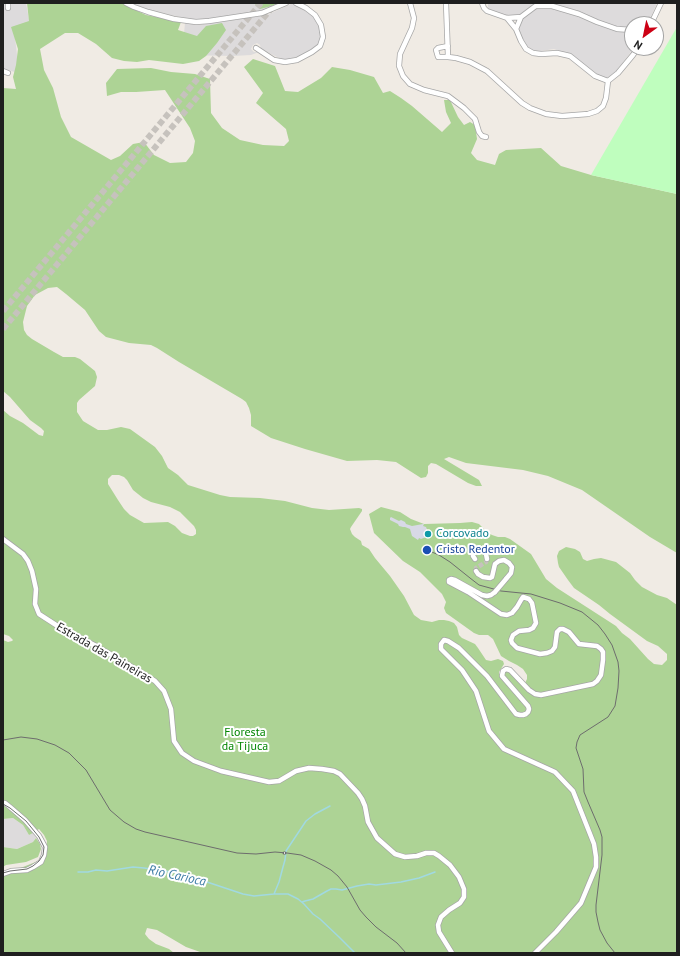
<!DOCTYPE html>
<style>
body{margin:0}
#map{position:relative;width:680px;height:956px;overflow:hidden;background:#f0ebe4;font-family:"PT Sans",sans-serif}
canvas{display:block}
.frame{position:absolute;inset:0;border:4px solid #1f1f1f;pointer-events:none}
.north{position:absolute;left:624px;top:16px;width:40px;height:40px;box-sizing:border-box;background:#fff;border:1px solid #a5a5a5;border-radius:50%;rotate:213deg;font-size:11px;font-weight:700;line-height:16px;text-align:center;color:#1f1f1f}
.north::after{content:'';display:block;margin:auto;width:14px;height:18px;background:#cd0014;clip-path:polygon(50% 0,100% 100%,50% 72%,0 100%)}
</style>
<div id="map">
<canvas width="680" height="956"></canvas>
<div class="frame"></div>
<div class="north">N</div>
</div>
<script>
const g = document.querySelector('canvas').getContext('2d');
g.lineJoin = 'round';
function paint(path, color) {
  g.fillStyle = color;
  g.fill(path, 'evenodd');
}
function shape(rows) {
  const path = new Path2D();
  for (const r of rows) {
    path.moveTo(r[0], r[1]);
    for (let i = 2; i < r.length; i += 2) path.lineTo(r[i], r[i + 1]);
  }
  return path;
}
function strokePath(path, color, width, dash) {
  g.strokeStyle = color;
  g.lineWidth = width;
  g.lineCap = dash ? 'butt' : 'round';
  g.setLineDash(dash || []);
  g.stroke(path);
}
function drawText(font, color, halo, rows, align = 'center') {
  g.font = font + ' "PT Sans",sans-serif';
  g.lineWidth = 4;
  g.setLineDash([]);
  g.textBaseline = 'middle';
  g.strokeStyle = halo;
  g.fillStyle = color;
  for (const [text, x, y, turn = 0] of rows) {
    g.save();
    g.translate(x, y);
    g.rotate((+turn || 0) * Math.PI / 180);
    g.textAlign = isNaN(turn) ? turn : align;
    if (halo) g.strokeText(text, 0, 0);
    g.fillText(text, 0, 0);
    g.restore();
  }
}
const residential = shape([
 [3,3,26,3,30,25,14,28,19,73,3,69],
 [131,3,283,3,266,11,202,20,194,20,144,9],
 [488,3,536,3,514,21,488,9],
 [546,3,657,3,648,24,632,24,632,29,615,27,589,17,575,10],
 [291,4,295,4,305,8,314,17,319,27,321,34,320,41,317,46,314,49,302,55,290,59,281,59,261,49,260,45,257,43,253,45,251,49,254,52,259,52,251,55,233,56,182,55,185,23,199,25,267,15],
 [537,6,574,13,590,22,614,30,632,32,632,48,634,48,611,78,604,78,594,74,575,57,554,49,541,51,529,50,524,46,515,25],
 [13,818,23,825,29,835,33,833,36,838,33,842,17,849,3,847,3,819]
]);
const forest = shape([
 [27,3,121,3,146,15,181,22,178,30,197,36,206,26,222,23,226,30,217,43,206,56,199,61,183,64,149,60,137,62,124,61,112,58,96,44,78,33,65,33,40,49,44,70,53,88,61,117,71,137,111,160,120,156,133,144,144,142,154,155,170,163,186,162,193,153,195,141,190,128,165,90,136,92,121,92,107,96,106,83,117,69,151,68,171,72,195,74,210,79,211,113,222,128,240,140,263,145,284,146,289,141,286,129,256,103,263,93,244,67,253,59,275,66,285,91,298,92,321,78,332,67,350,70,374,77,383,93,390,91,401,98,412,106,442,132,451,123,446,112,444,100,450,100,458,117,464,125,470,122,475,125,477,139,471,153,477,160,495,165,499,154,506,150,541,148,561,166,591,175,677,194,677,553,650,537,582,490,548,476,523,470,466,463,449,457,444,459,479,480,482,486,476,486,468,483,436,464,431,463,428,466,428,473,426,477,421,478,410,471,396,462,377,460,347,461,305,449,271,438,251,426,251,415,249,408,246,402,242,399,179,362,157,348,151,345,129,343,106,337,99,331,85,310,66,294,57,287,48,288,35,295,27,306,23,322,24,330,27,335,32,339,54,352,63,357,75,357,80,359,95,371,97,377,95,386,79,400,77,403,77,412,83,421,98,430,107,430,121,427,130,429,155,447,162,456,168,468,178,475,188,485,220,495,230,497,260,498,285,501,312,508,329,510,359,508,362,509,362,511,351,527,350,529,352,534,355,537,361,541,362,545,369,549,375,558,390,576,404,596,414,615,421,620,432,622,439,620,444,620,449,621,454,623,457,627,459,635,462,638,475,644,478,648,486,660,491,661,498,659,503,661,504,664,499,672,499,674,501,677,504,677,505,676,504,674,506,671,510,673,521,684,525,683,527,679,527,675,523,669,517,665,509,661,501,656,493,639,488,635,479,635,474,633,446,613,444,608,446,602,442,594,420,572,403,561,374,533,369,514,381,507,400,512,411,519,424,524,460,523,472,522,479,524,487,532,492,535,498,537,505,537,510,539,531,554,546,579,557,588,616,626,622,633,630,639,648,659,654,664,662,665,667,660,667,654,658,646,647,641,610,614,599,605,574,588,568,580,559,567,558,563,557,556,559,551,566,547,575,549,580,552,583,559,587,561,594,559,601,558,616,562,630,573,635,580,642,587,657,595,667,598,677,605,677,953,203,953,186,947,157,930,147,928,145,934,149,939,156,944,169,949,174,953,3,953,3,875,43,859,46,852,47,841,44,835,39,829,33,833,29,835,23,825,13,818,3,819,3,640,8,642,12,641,13,640,9,636,3,634,3,410,10,416,23,423,39,435,43,436,44,431,41,428,30,420,10,397,3,391,3,88,16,89,13,77,16,65,18,49,11,27,29,21],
 [112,475,119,475,124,477,127,480,133,490,143,498,151,502,170,507,180,512,194,526,196,530,196,534,193,536,190,536,182,533,175,526,168,522,144,523,130,515,124,509,118,500,108,484,108,479],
 [254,3,279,3,272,6,260,9],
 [36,838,40,844,41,849,38,857,26,862,6,865,3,867,3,847,17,849,33,842]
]);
const park = shape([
 [677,27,677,194,591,175]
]);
const plaza = shape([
 [391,517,399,521,401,520,405,522,406,524,412,526,423,524,424,524,423,526,426,527,428,532,428,535,426,537,421,539,419,538,418,540,412,536,410,529,405,527,403,527,399,526,398,524,390,520,390,518]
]);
const stream = shape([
 [78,872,88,872,96,870,107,871,133,867,144,868,172,872,192,877,243,894,254,896,274,894,288,894,298,899,304,904,313,914,320,919,339,937,355,953],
 [274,894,279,882,283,867,285,860,286,851,306,821,315,814,330,806],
 [302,902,305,901,313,899,327,891,331,889,336,889,342,890,357,886,369,884,376,885,401,882,419,878,435,872]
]);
const minorTunnel = shape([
 [476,571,476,568,486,562,487,559]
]);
const highwayTunnel = shape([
 [3,311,261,3],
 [3,329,276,3]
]);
const minor = shape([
 [8,3,8,8],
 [126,3,134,7,148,12,174,19,196,22,209,21,262,13,286,3],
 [410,3,414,18,412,28,400,54,399,66,403,76,410,84,424,90,448,96,464,108,475,119,479,132,482,136,486,137],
 [446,3,448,57,456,58,470,62,487,71,522,103,530,108,546,114,562,116,588,114,597,111,603,106,606,98,608,81],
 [482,3,484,8,487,11,507,18,521,17,537,5],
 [536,6,552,6,579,14,597,22,617,29,632,30],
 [507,18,516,29,521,41,526,49,533,53,541,54,557,53,570,56,595,76,608,81,618,73,633,55,638,48],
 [651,24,661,3],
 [516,29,521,17],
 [448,46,438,48,436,50,438,57,448,57],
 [256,48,274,60,285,62,297,60,312,52,320,46,323,37,321,25,315,15,306,8,296,3],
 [3,71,8,73],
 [3,539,23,554,28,561,32,571,36,589,35,604,39,614,56,625,98,647,139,671,155,681,164,691,171,709,174,741,182,753,194,761,221,771,269,782,279,781,296,771,309,768,322,769,334,771,340,774,358,793,362,799,365,806,368,822,377,838,395,854,405,857,417,856,426,853,434,853,439,856,450,865,459,877,464,889,464,897,460,903,449,910,441,917,438,925,439,932,452,953],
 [475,559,473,556,473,553,475,550,478,548,483,550,486,554,487,559],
 [476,571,478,574,483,577,490,578,492,577,495,564,499,561,504,560,509,563,512,567,511,573,506,579],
 [495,592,491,595,487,596,482,595,455,580,451,579,449,580,449,582,468,592,501,614,507,615,512,613,517,607,521,600,523,597,529,599,532,603,536,623,533,628,529,630,519,631,513,635,511,640,512,643,517,648,540,654,547,653,552,651,555,647,557,632,560,629,563,629,569,632,579,644,597,646,601,649,603,652,603,660,601,675,597,681,593,684,541,695,535,694,529,690,510,670,506,669,503,671,502,676,528,706,529,709,528,712,526,714,523,715,520,715,516,714,487,676,459,648,448,641,444,640,441,644,441,649,462,670,476,691,489,731,504,749,555,772,573,791,594,844,596,857,596,867,581,903,556,932,535,953],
 [3,803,5,803,10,807,25,820,39,836,45,847,44,855,41,862,33,867,27,870,11,871,3,874]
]);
const tram = shape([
 [427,550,439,555,450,562,470,578,479,585,501,591,531,594,560,603,582,612,598,625,605,634,612,645,618,662,619,671,618,688,615,706,608,717,580,735,577,742,576,748,583,769,584,792,588,802,600,830,602,837,602,855,596,905,596,912,598,922,600,930,607,943,615,953],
 [3,740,21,737,37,739,55,745,69,753,86,770,110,810,124,822,136,829,145,832,237,853,256,854,275,852,287,853,301,855,315,861,331,870,338,876,347,887,360,910,366,917,376,927,397,943,406,953],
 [3,804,10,808,26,821,39,837,44,847,43,855,39,861,33,866,27,869,10,871,3,873]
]);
const rail = shape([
 [284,853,285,853]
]);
const minorBridge = shape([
 [495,592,506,579]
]);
const markers = [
 [428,534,4,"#0f9aa8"],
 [427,550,5,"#1a4fb4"]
];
const cultureNames = [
 ["Corcovado",436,534]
];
const transitNames = [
 ["Cristo Redentor",436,550]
];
const streetNames = [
 ["Estrada das Paineiras",104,653,30]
];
const parkNames = [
 ["Floresta",245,733],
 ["da Tijuca",245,747]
];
const waterNames = [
 ["Rio Carioca",177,876,12]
];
paint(residential, '#dddbdc');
paint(forest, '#add395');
paint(park, '#bffebe');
paint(plaza, '#d8d9e6');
strokePath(stream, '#a1d9e1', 1.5);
strokePath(minorTunnel, '#c6c2bd', 4.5, [4.5, 2]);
strokePath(highwayTunnel, '#c6c2bd', 6, [6, 3]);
strokePath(minor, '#a6a6a6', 6);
strokePath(minor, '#fff', 4.5);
strokePath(tram, '#6d6d6d', 1);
strokePath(rail, '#6d6d6d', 3);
strokePath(rail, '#fff', 1.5, [4.5]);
strokePath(minorBridge, '#a6a6a6', 6, []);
strokePath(minorBridge, '#fff', 4.5);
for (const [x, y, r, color] of markers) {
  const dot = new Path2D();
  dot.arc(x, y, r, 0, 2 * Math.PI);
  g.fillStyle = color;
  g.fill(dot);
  strokePath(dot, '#fff', 1.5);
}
drawText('12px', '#0d838f', '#fff', cultureNames, 'left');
drawText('12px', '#164399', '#fff', transitNames, 'left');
drawText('12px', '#1f1f1f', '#fff', streetNames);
drawText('12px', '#048603', '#fff', parkNames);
drawText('italic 13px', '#3e7ca6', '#fff', waterNames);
</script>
